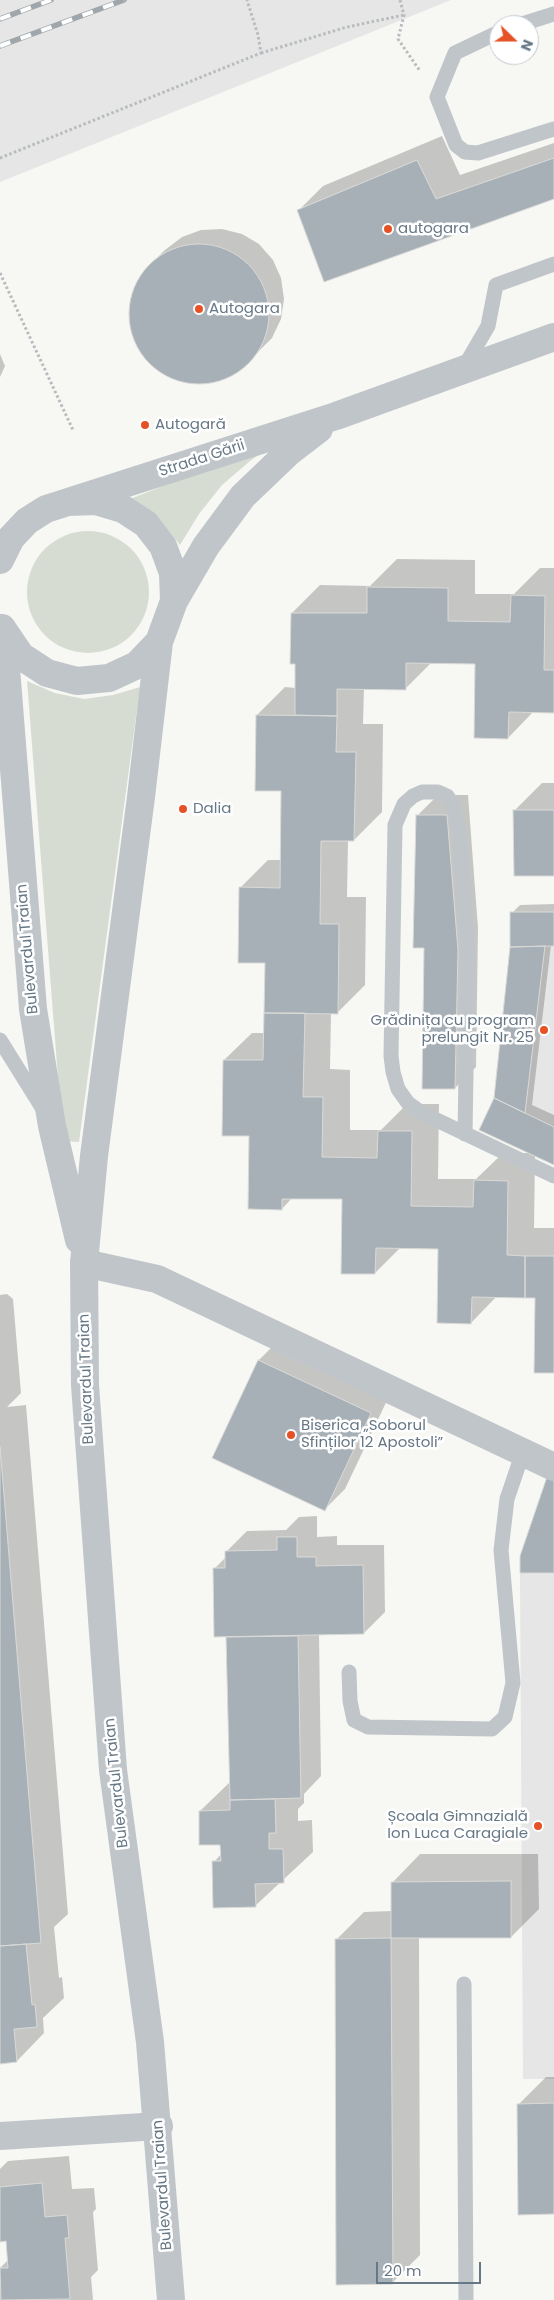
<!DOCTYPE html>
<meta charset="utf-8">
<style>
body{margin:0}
#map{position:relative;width:554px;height:2300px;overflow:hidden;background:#f7f7f4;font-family:Poppins,sans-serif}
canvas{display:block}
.north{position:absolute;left:489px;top:15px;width:50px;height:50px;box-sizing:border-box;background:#fff;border:1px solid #c2c9cf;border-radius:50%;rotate:112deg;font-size:14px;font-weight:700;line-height:20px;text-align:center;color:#667886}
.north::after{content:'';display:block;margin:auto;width:18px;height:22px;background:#e65226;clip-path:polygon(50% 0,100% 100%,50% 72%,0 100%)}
.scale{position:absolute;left:376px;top:2262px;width:105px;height:22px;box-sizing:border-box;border:2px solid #667886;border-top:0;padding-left:6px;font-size:15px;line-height:18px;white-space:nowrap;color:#667886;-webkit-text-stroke:4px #fff;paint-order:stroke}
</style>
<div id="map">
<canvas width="554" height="2300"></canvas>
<div class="north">N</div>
<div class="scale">20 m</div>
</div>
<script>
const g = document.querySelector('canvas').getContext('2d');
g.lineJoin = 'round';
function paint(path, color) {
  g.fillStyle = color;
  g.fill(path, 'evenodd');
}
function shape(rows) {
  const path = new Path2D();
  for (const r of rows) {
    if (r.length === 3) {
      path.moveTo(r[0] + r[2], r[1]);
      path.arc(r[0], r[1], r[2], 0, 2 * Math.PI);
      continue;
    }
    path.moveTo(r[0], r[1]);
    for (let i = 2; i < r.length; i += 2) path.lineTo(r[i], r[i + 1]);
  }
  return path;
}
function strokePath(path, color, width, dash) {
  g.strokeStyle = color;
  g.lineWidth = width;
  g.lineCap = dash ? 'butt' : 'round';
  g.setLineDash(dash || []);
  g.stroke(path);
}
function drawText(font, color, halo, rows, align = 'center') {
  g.font = font + ' Poppins,sans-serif';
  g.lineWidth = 5;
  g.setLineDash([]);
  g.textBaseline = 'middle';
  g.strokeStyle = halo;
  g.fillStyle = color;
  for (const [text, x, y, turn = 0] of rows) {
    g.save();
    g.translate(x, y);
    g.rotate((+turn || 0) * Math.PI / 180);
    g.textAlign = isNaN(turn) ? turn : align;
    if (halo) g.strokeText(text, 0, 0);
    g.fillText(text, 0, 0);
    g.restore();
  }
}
const built = shape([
 [0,0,451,0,0,182],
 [545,946,554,946,554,1127,525,1113],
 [520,1573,554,1573,554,2079,523,2079]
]);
const green = shape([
 [280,440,250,461,222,485,199,514,180,545,158,517,130,499],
 [88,592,61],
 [27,681,55,693,84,699,113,695,140,687,79,1142,63,1141]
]);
const shadow = shape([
 [442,136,460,175,554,143,554,198,299,210,323,186],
 [222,229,242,234,259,244,273,260,281,278,284,299,281,319,272,338,241,369,223,379,203,383,182,381,163,373,147,360,136,343,131,323,131,302,137,283,149,266,165,250,182,237,201,230],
 [0,354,5,366,0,377],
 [397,559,475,560,475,594,514,594,540,568,554,568,554,712,534,711,508,738,477,662,432,662,406,688,364,688,363,724,383,724,382,812,354,840,348,840,347,897,366,897,365,985,337,1013,331,1013,330,1069,350,1070,350,1130,381,1130,407,1104,439,1104,438,1179,476,1179,503,1153,532,1153,495,1098,512,947,512,913,520,905,554,904,554,945,551,945,532,1105,554,1115,554,1164,535,1155,534,1228,554,1228,554,1372,536,1297,497,1296,471,1323,440,1247,401,1247,375,1273,343,1198,292,1198,282,1209,250,1135,224,1060,252,1033,265,1033,266,962,240,888,268,860,282,860,283,790,257,715,285,687,296,688,296,663,292,613,320,585,370,586],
 [542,783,554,783,554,875,514,811],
 [438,795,468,795,478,928,476,1067,455,1088,425,946,417,816],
 [7,1294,13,1299,21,1393,7,1407,26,1405,68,1914,54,1927,59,1978,62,1977,64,1998,43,2018,44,2033,17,2061,0,2063,0,1295],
 [280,1339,391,1392,345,1489,324,1510,259,1360],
 [317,1516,317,1537,337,1536,337,1545,384,1545,385,1612,364,1633,319,1634,321,1776,304,1794,304,1803,298,1809,298,1821,312,1820,313,1852,255,1906,214,1862,222,1853,221,1844,200,1811,230,1782,228,1636,214,1569,226,1557,226,1552,247,1531,286,1530,299,1517],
 [420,1854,538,1854,539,1909,511,1937,419,1937,420,2255,392,2283,336,1940,364,1912,392,1911,393,1882],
 [546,2077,554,2077,554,2213,518,2105],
 [69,2156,72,2189,94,2188,96,2209,93,2212,98,2270,91,2277,93,2300,0,2300,0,2268,9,2259,8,2240,0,2240,0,2169,8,2161]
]);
const building = shape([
 [554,158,554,199,324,282,297,210,417,160,436,199,554,158],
 [199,314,70],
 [367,587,448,588,448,621,510,622,511,595,545,596,544,670,554,670,554,713,509,712,508,739,474,738,475,664,406,663,406,690,337,689,337,716,295,715,295,664,290,664,291,613,367,613,367,587],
 [256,715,337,716,336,752,356,752,354,841,321,841,320,924,339,924,338,1014,264,1013,265,963,238,963,239,887,280,888,281,791,255,791,256,715],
 [513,810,554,810,554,876,514,876,513,810],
 [416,815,447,815,458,950,455,1089,422,1089,424,948,413,948,416,815],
 [510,912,554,912,554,946,510,947,510,912],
 [545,946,525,1113,494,1098,510,947,545,946],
 [264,1013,305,1013,303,1097,323,1097,322,1157,377,1158,378,1131,412,1131,411,1206,473,1207,474,1180,508,1181,507,1255,525,1256,525,1298,472,1297,471,1324,437,1323,438,1249,376,1248,375,1274,341,1274,342,1199,282,1199,282,1210,248,1209,249,1136,222,1136,223,1060,263,1060,264,1013],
 [494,1098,554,1127,554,1165,479,1130,494,1098],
 [525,1256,554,1256,554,1373,534,1373,535,1298,525,1298,525,1256],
 [258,1360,371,1413,325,1511,212,1458,258,1360],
 [0,1447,41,1943,0,1946,0,1447],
 [549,1471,554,1473,554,1573,520,1573,520,1556,549,1471],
 [277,1537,297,1537,297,1557,316,1557,316,1566,363,1565,364,1634,214,1637,213,1568,225,1568,225,1551,277,1550,277,1537],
 [298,1636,301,1798,230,1800,226,1637,298,1636],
 [275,1799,276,1833,269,1833,269,1849,283,1849,284,1883,255,1884,256,1907,213,1908,212,1861,221,1861,220,1845,199,1845,199,1811,230,1810,230,1800,275,1799],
 [511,1881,511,1938,391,1938,391,1882,511,1881],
 [391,1938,393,2284,336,2285,335,1939,391,1938],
 [26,1944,32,2005,35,2004,37,2027,14,2029,17,2062,0,2064,0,1946,26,1944],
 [554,2103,554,2214,518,2215,517,2104,554,2103],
 [42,2183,45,2217,67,2215,69,2238,65,2238,70,2299,1,2300,0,2268,8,2268,6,2241,0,2242,0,2187,42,2183]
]);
const path = shape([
 [400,0,404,15,398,39,420,71],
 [261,53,347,27,404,15],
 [0,158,261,53,258,35,247,0],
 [0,273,73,430]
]);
const service = shape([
 [519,25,554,14],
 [499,32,455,53,437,97,456,145,465,152,478,153,554,129],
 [463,369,488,326,496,285,554,264],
 [0,1040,43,1109],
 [465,1134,468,949,459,830,453,805,447,796,438,792,422,792,413,796,404,804,395,825,391,1056,393,1072,398,1089,408,1103,422,1113,554,1176],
 [349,1672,350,1701,354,1720,368,1727,492,1729,505,1717,513,1683,501,1550,507,1499,523,1452],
 [464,1984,466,2300]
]);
const minor = shape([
 [84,1263,157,1279,554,1467],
 [0,2136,159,2126]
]);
const tertiary = shape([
 [68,502,336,416,554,337],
 [0,560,11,538,27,521,46,509,68,502,96,501,123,509,146,524,163,546,173,573,174,601,159,642,137,665,109,678,77,681,47,673,21,656,2,628],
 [174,601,206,546,243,496,289,452,319,429],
 [3,630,33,1009,52,1126,79,1240],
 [159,642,141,797,94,1156,84,1263,85,1385,113,1770,150,2042,171,2300]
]);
const rail = shape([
 [0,19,51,0],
 [0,46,124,0]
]);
const markers = [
 [388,229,5,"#e65226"],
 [199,309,5,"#e65226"],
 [145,425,5,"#e65226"],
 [183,809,5,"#e65226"],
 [544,1030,5,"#e65226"],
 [291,1435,5,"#e65226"],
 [538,1826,5,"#e65226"]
];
const poiNames = [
 ["autogara",398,229],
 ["Autogara",209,309],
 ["Autogară",155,425],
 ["Dalia",193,809],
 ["Grădinița cu program",534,1021,"right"],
 ["prelungit Nr. 25",534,1038,"right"],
 ["Biserica „Soborul",301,1426],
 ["Sfinților 12 Apostoli”",301,1443],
 ["Școala Gimnazială",528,1817,"right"],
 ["Ion Luca Caragiale",528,1834,"right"]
];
const streetNames = [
 ["Strada Gării",202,459,-18],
 ["Bulevardul Traian",28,949,-95],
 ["Bulevardul Traian",87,1379,-92],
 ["Bulevardul Traian",117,1783,-96],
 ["Bulevardul Traian",163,2185,-94]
];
paint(built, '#e5e6e5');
paint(green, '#d7dcd3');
paint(shadow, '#0003');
paint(building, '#a7b0b6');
strokePath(building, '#d9d9d7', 1);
strokePath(path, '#b8bcbf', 3, [2.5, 2.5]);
strokePath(service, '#c0c5c9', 15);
strokePath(minor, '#c0c5c9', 28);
strokePath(tertiary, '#c0c5c9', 28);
strokePath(rail, '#9fa7ad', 5.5);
strokePath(rail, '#fff', 4, [11]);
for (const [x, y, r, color] of markers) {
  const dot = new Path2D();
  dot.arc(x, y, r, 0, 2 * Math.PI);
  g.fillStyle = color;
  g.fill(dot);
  strokePath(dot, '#fff', 2);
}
drawText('15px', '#667886', '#fff', poiNames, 'left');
drawText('15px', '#667886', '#fff', streetNames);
</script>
